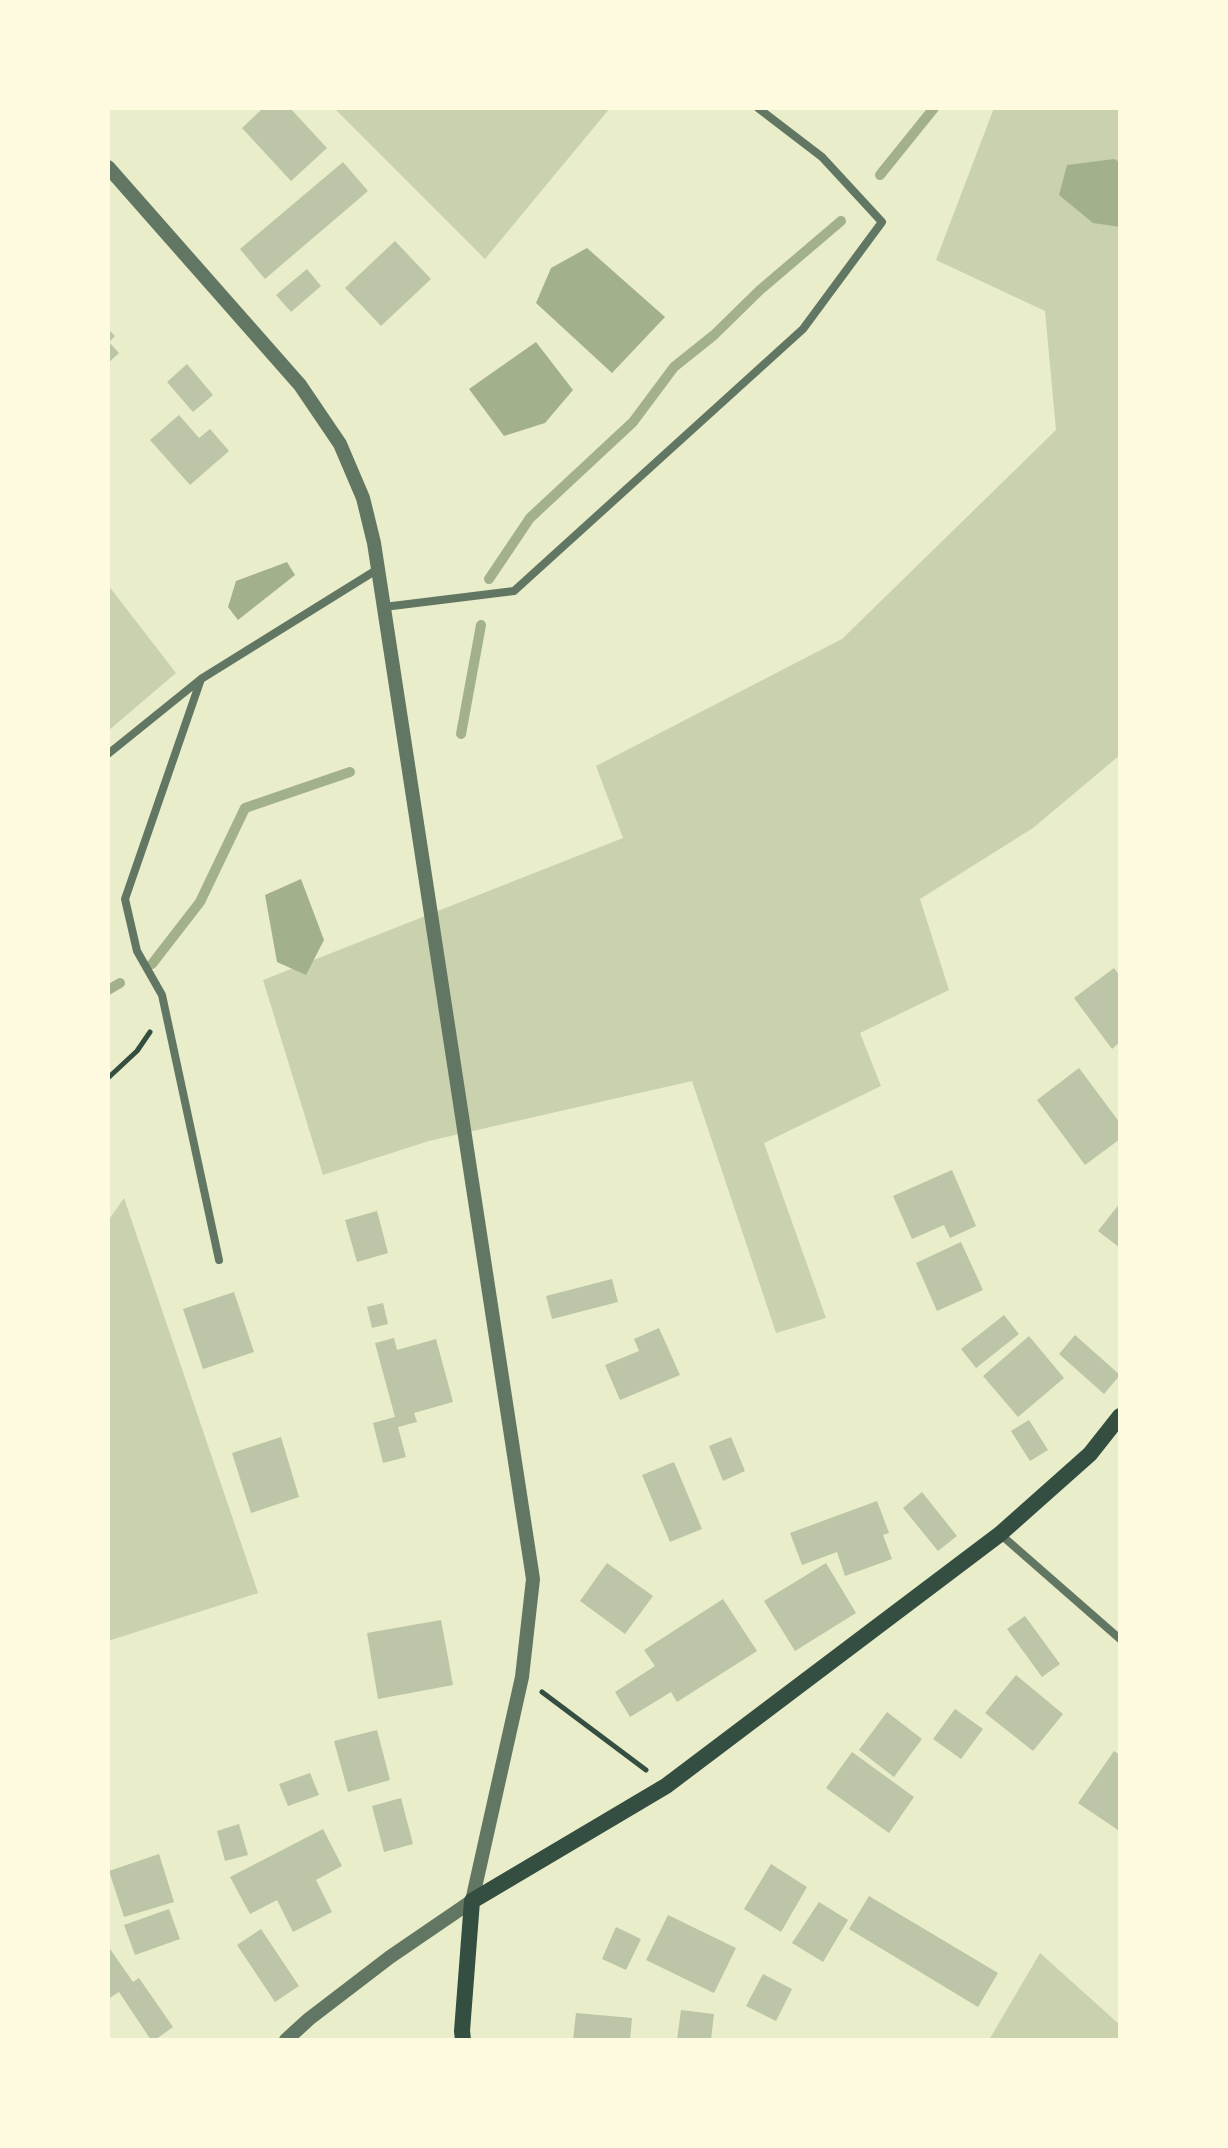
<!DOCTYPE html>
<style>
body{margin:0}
#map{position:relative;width:1228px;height:2148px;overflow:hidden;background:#e9edc9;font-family:Arial,sans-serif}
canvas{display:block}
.frame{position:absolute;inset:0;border:110px solid #fefae0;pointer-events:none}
</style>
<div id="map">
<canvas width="1228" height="2148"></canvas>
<div class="frame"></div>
</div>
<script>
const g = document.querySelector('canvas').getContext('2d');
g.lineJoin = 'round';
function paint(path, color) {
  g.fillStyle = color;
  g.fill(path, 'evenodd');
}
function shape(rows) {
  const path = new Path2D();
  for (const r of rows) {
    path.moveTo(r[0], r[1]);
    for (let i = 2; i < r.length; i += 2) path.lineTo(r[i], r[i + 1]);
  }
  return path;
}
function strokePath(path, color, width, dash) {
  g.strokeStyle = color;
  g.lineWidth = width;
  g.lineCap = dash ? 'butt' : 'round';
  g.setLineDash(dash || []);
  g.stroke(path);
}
const green = shape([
 [334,108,610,108,485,259],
 [994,108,1120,108,1120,755,1033,828,920,899,949,990,860,1033,881,1086,764,1143,826,1318,776,1333,692,1081,429,1141,323,1175,263,980,623,838,596,766,842,639,1056,430,1045,311,936,260],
 [108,585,176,673,108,731],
 [124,1198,258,1593,108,1641,108,1221],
 [1040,1953,1120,2025,1120,2040,989,2040]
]);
const water = shape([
 [1114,159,1120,162,1120,227,1093,223,1059,195,1067,165],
 [587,248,665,317,612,373,536,303,551,268],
 [536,342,573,390,545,423,504,436,469,389],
 [287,562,295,575,238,620,228,607,236,581],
 [301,879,324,940,306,975,277,962,265,895]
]);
const stream = shape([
 [880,175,934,108],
 [489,579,530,518,633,422,674,367,714,335,760,290,841,221],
 [461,734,481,625],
 [152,964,200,902,245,808,350,772],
 [108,990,120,983]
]);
const building = shape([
 [263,108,290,108,327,148,291,181,242,128],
 [343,162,368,191,265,279,240,249],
 [395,241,431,279,381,326,345,288],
 [307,269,321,286,291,312,276,295],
 [108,329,115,336,109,342,119,353,108,363],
 [187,364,213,395,193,412,167,382],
 [179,415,199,438,210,429,229,451,190,485,150,440],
 [1114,968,1120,976,1120,1042,1112,1049,1074,998],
 [1079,1068,1120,1123,1120,1139,1085,1165,1037,1100],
 [952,1170,976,1226,950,1238,944,1225,912,1239,893,1196],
 [1120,1203,1120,1248,1098,1231],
 [377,1211,388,1253,357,1262,345,1220],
 [961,1242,983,1290,937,1311,916,1263],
 [612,1279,618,1302,552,1319,546,1296],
 [234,1292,254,1352,203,1369,183,1309],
 [383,1303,388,1324,372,1328,367,1307],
 [1004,1315,1019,1334,976,1368,961,1349],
 [659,1328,680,1375,620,1400,605,1365,639,1351,634,1339],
 [1075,1335,1120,1375,1104,1394,1059,1354],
 [1029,1336,1064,1378,1018,1417,983,1376],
 [394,1338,397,1350,436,1339,453,1402,414,1413,417,1422,398,1427,406,1457,383,1463,373,1423,395,1417,375,1343],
 [1029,1420,1048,1450,1030,1461,1011,1431],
 [281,1437,299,1497,251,1513,232,1453],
 [731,1437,745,1471,723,1481,709,1446],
 [674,1462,702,1529,670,1542,642,1475],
 [922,1492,957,1536,938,1551,903,1508],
 [877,1501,889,1533,883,1535,892,1559,845,1576,837,1552,802,1565,790,1533],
 [607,1563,653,1596,625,1634,580,1601],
 [826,1563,856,1613,795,1651,764,1601],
 [723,1599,757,1651,677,1702,671,1692,630,1717,615,1692,655,1666,644,1650],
 [1025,1616,1060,1664,1042,1677,1007,1629],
 [441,1620,453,1685,378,1699,367,1633],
 [1016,1675,1063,1714,1033,1751,985,1713],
 [955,1709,983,1729,961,1759,933,1739],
 [887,1712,922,1739,894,1777,859,1750],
 [377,1730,390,1780,348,1792,334,1741],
 [1114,1751,1120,1755,1120,1827,1118,1830,1078,1803],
 [852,1752,914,1797,889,1833,826,1788],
 [310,1773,319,1795,288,1806,279,1784],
 [401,1798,413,1844,384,1852,372,1806],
 [239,1824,248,1855,225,1861,217,1831],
 [323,1829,342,1866,316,1880,332,1912,293,1932,277,1900,250,1914,230,1877],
 [159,1854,174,1902,124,1917,109,1871],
 [771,1864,807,1887,781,1932,744,1909],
 [869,1896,998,1973,978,2007,849,1929],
 [819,1902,848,1920,823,1962,792,1943],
 [169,1909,180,1939,135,1955,124,1925],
 [668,1915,736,1948,714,1993,646,1960],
 [616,1927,641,1939,626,1970,602,1959],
 [261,1929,299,1986,275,2002,237,1945],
 [110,1949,133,1982,139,1978,173,2027,155,2040,151,2040,119,1992,108,1999,108,1950],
 [763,1974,792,1989,776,2021,746,2006],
 [681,2010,714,2014,711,2040,677,2040],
 [576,2013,632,2018,630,2040,573,2040]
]);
const path = shape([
 [108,1078,137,1051,150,1032],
 [542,1692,646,1770]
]);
const minor = shape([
 [384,607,514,591,803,329,882,222,822,157,758,108],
 [201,679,125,899,137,951,162,995,219,1260],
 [108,754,201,679,378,569],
 [1000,1534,1120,1639]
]);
const tertiary = shape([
 [108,167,300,385,340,444,363,498,374,543,533,1579,522,1677,472,1901,390,1957,309,2019,286,2040]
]);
const secondary = shape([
 [463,2040,462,2031,472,1901,666,1786,1000,1534,1090,1454,1120,1416]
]);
paint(green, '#cad2ad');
paint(water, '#a3b18a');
strokePath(stream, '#a3b18a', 10);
paint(building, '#bcc5a7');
strokePath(path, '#344e41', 5);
strokePath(minor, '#617663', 8);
strokePath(tertiary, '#617663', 14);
strokePath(secondary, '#344e41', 16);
</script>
